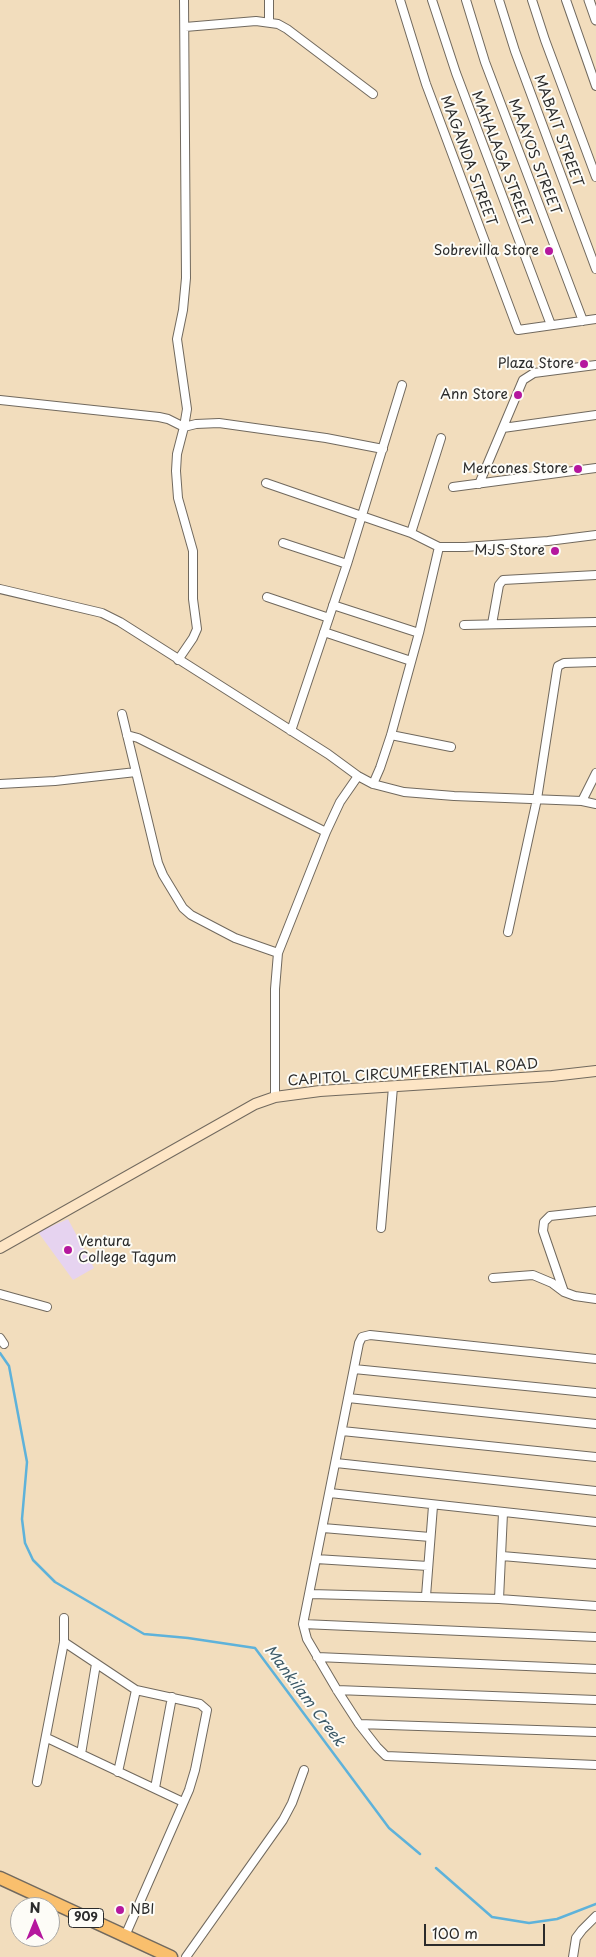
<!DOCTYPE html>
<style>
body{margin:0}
#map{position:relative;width:596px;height:1957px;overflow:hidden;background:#f2ddbd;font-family:"Playpen Sans",sans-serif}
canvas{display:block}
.north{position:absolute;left:10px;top:1897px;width:50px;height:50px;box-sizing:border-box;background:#fdfcf7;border:1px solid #a9a8a5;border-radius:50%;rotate:0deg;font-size:14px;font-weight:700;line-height:20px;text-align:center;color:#2b2b2b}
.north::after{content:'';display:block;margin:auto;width:18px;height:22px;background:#b5179e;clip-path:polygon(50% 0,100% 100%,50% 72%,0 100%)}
.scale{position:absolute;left:424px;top:1924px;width:121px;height:22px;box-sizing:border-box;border:2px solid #2b2b2b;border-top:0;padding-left:6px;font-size:15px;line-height:18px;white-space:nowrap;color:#2b2b2b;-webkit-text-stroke:4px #fdfcf7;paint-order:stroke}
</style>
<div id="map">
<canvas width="596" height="1957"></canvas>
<div class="north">N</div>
<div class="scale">100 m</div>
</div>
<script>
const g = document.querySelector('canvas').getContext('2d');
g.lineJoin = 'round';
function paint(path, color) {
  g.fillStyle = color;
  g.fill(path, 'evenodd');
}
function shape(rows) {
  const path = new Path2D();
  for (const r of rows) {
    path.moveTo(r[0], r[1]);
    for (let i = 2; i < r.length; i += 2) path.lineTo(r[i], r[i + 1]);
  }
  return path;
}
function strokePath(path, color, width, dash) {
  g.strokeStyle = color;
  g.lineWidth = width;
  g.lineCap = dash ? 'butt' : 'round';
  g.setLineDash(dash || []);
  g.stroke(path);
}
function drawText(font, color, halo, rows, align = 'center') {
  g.font = font + ' "Playpen Sans",sans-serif';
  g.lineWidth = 4;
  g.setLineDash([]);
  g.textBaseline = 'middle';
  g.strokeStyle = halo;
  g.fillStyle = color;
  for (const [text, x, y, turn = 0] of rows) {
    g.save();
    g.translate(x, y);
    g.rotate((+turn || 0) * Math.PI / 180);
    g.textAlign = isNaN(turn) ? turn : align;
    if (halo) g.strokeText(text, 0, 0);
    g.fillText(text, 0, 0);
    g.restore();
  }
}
const built = shape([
 [68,1219,94,1268,73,1280,38,1232]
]);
const stream = shape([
 [0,1353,9,1366,27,1462,22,1519,25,1543,33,1560,55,1582,144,1634,188,1638,255,1648,389,1828,420,1854],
 [436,1868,492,1917,529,1923,557,1919,596,1904]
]);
const minor = shape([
 [400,0,426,84,518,330,596,319],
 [432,0,456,73,551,325],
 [466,0,485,62,583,321],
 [499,0,515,51,596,269],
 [532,0,545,40,596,177],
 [566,0,596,86],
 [269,22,269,0],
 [185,27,256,21,278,24,287,29,373,94],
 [0,400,159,417,168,419,184,427,196,424,219,423,326,438,383,449],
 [503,428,596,415],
 [266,483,411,533,439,547,465,547,548,541,596,535],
 [479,484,523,380,534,373,596,365],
 [453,487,596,468],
 [411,533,441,438],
 [283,543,347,564],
 [0,589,102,613,120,622,328,754,358,776,373,784,404,792,454,796,582,801,596,804],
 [267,597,329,618],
 [333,605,419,633],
 [492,624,499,585,503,580,596,575],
 [464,625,596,622],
 [324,632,411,661],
 [178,660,193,638,197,629,193,599,193,551,178,498,176,471,177,454,184,427,187,409,177,339,183,310,186,278,184,0],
 [122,714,158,863,163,875,183,908,191,915,235,938,278,953],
 [291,731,347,564,402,385],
 [127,735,138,738,326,832],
 [391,735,451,747],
 [0,784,55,781,136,772],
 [373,784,380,768,391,735,419,633,439,547],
 [582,801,596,773],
 [508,932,537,799,557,670,558,666,564,663,596,662],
 [275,1097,275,989,278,953,326,832,340,802,358,776],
 [381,1228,393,1087],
 [493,1278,533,1275,552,1283,564,1292,575,1296,596,1299],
 [564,1292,543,1231,544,1222,550,1216,596,1211],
 [0,1294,47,1307],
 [0,1338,4,1344],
 [596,1359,370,1335,362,1337,359,1343,303,1624,307,1639,337,1690,359,1724,377,1747,386,1756,596,1765],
 [354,1369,596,1393],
 [348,1398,596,1424],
 [342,1431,596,1457],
 [336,1463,596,1491],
 [330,1493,596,1522],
 [323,1528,430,1537],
 [502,1556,596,1564],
 [316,1559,428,1566],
 [310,1594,499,1599,596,1606],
 [426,1596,433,1506],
 [499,1599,503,1513],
 [303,1624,596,1637],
 [64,1642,136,1690,200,1704,207,1710,195,1770,189,1790,125,1936],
 [317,1657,596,1669],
 [337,1690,596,1700],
 [359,1724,596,1732],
 [47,1738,183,1802],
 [81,1754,96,1664],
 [118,1772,136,1690],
 [37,1782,64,1642,64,1618],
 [155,1788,172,1697],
 [186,1957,283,1820,292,1803,304,1770],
 [573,1957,576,1938,582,1930,596,1916]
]);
const tertiary = shape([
 [589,0,596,20]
]);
const secondary = shape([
 [0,1248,255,1104,275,1097,320,1091,552,1076,596,1071]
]);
const trunk = shape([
 [0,1878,171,1957]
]);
const markers = [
 [549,251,5,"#b5179e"],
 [584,364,5,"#b5179e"],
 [518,395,5,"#b5179e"],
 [578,469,5,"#b5179e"],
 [555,551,5,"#b5179e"],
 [68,1250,5,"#b5179e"],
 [120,1910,5,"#b5179e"]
];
const shields = [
 [86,1918,35]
];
const shieldNames = [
 ["909",86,1918]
];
const streetNames = [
 ["MABAIT STREET",558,131,70],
 ["MAAYOS STREET",534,157,69],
 ["MAHALAGA STREET",501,159,69],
 ["MAGANDA STREET",468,161,70],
 ["CAPITOL CIRCUMFERENTIAL ROAD",413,1073,-4]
];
const poiNames = [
 ["Sobrevilla Store",539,251],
 ["Plaza Store",574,364],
 ["Ann Store",508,395],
 ["Mercones Store",568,469],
 ["MJS Store",545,551],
 ["Ventura",78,1242,"left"],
 ["College Tagum",78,1258,"left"],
 ["NBI",130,1910,"left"]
];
const waterNames = [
 ["Mankilam Creek",304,1696,53]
];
paint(built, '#e6d3f0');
strokePath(stream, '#5eb2da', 2.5);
strokePath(minor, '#71695e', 10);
strokePath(tertiary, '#71695e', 11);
strokePath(secondary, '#71695e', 12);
strokePath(trunk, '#71695e', 15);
strokePath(minor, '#fff', 8);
strokePath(tertiary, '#fff', 9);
strokePath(secondary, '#fde5c5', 10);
strokePath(trunk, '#f9bf6d', 12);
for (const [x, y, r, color] of markers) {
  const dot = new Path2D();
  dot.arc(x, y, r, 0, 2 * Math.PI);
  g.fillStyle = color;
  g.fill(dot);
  strokePath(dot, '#fdfcf7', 2);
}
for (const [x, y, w] of shields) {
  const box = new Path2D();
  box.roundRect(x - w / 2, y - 9.5, w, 19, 4);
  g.fillStyle = '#fdfcf7';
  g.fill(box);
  strokePath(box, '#2b2b2b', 1);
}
drawText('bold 12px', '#2b2b2b', null, shieldNames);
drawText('14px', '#2b2b2b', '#fdfcf7', streetNames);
drawText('14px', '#2b2b2b', '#fdfcf7', poiNames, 'right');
drawText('italic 15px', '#3d5a68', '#fdfcf7', waterNames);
</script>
